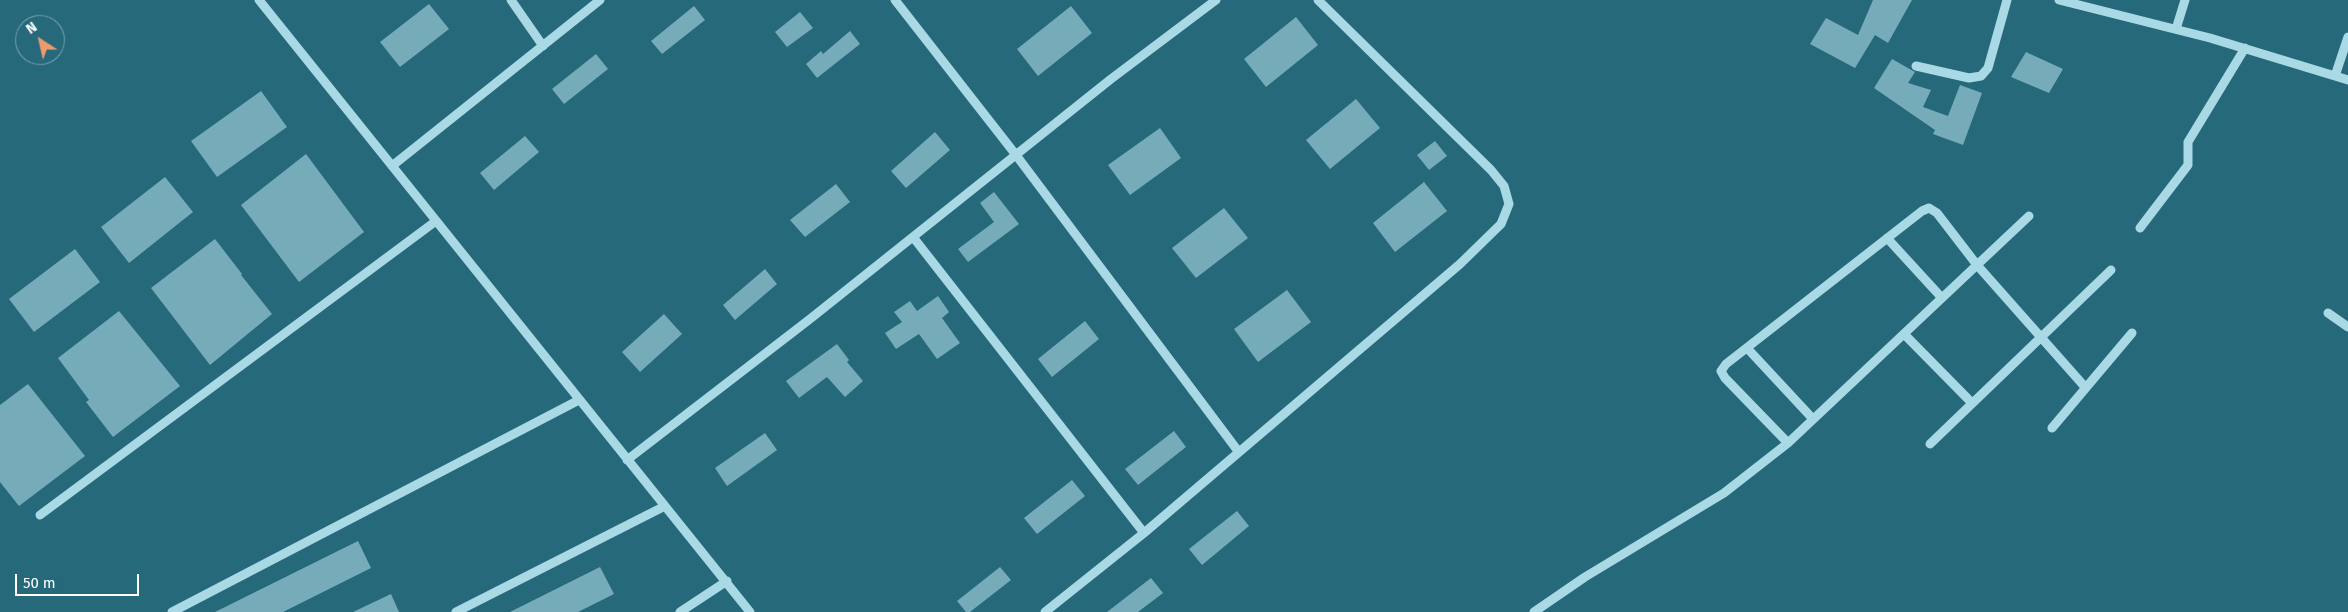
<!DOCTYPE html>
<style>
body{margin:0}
#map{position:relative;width:2348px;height:612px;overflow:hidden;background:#25697b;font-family:"Fira Sans",sans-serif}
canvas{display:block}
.north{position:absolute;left:15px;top:15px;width:50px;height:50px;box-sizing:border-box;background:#25697b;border:1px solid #7ca5b0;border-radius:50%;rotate:325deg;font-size:14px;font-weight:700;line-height:20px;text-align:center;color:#fff}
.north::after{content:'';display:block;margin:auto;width:18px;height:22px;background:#ee9a6d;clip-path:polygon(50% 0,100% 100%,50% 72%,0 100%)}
.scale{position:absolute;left:15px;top:574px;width:124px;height:22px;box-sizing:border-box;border:2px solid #fff;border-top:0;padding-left:6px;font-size:15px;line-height:18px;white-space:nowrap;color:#fff;-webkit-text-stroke:4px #25697b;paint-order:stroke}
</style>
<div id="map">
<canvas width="2348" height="612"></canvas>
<div class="north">N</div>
<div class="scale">50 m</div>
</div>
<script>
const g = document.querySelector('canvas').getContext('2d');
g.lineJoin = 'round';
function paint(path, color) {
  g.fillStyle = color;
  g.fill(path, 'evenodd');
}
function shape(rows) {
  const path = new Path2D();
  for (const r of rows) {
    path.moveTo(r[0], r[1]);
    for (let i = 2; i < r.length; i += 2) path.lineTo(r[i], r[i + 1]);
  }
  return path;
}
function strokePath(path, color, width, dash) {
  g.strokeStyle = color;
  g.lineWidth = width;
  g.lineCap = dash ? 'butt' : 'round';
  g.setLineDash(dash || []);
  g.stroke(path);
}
const building = shape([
 [1873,0,1912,0,1888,43,1875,35,1855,68,1810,44,1826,18,1858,35],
 [429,4,449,29,400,67,380,42],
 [694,6,705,20,662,54,651,41],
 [1071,6,1092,33,1038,76,1017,49],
 [800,12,813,28,787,47,775,32],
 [1296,17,1318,45,1266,87,1244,59],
 [850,31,860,44,817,78,806,64,821,51,823,54],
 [2026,52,2063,69,2049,93,2011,77],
 [596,54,608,69,564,104,552,89],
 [1892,59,1915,72,1908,83,1931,90,1923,107,1948,116,1960,85,1982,93,1963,145,1933,134,1935,130,1874,88],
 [261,91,287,127,217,177,191,141],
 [1356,99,1380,128,1330,169,1306,140],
 [1160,128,1181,158,1130,195,1108,165],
 [935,132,950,150,906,188,891,171],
 [525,136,539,152,494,190,480,173],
 [1435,141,1447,156,1429,170,1417,155],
 [306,154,364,232,299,282,241,205],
 [165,177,193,212,129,263,101,227],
 [1424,182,1447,211,1395,252,1373,223],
 [836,184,850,202,805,237,790,220],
 [994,192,1019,224,968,262,958,249,994,222,980,203],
 [1224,208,1248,238,1196,278,1172,248],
 [215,239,242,274,241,275,272,314,210,365,151,288],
 [75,249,100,282,34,332,9,299],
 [765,269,777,284,735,320,723,305],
 [1287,290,1311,322,1258,362,1234,329],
 [938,296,949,312,942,318,960,343,937,359,919,334,896,349,885,333,902,322,894,312,910,301,917,311],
 [119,311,180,386,113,437,86,402,89,400,58,358],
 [664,314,682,334,640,372,622,352],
 [1085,321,1099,339,1052,377,1038,359],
 [837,344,849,360,847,362,863,381,845,397,827,377,799,398,786,381],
 [28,384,85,456,19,506,0,482,0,405],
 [1174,431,1186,447,1138,485,1125,469],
 [765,433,777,450,727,486,715,468],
 [1072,480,1085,496,1037,534,1024,518],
 [1237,511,1249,526,1202,565,1189,549],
 [358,541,371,568,283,612,215,612],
 [600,567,614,594,578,612,510,612],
 [1000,567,1011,580,970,612,966,612,957,601],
 [1151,578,1163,593,1138,612,1107,612],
 [391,594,399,612,353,612]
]);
const minor = shape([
 [259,0,750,612],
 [511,0,543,46],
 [895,0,1016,155,1238,451],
 [2059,0,2210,38,2348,80],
 [2176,29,2185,0],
 [1916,66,1969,78,1981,76,1988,68,2007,0],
 [2335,76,2348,37],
 [392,166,600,0],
 [2140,228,2188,165,2188,142,2245,48],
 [913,237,1144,533],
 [1887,238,1942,298],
 [2328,313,2348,327],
 [1904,334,1972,403],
 [1747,348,1813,419],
 [2052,428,2132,333],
 [1788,443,1725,378,1721,371,1726,364,1922,211,1929,208,1937,213,1977,265,2085,387],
 [1930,444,2111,270],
 [627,460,810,319,1111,79,1216,0],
 [40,515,436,221],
 [172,612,579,400],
 [456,612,665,506],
 [680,612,727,581],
 [1045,612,1144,533,1460,264,1501,224,1509,204,1504,186,1491,170,1318,0],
 [1534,612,1585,577,1724,493,1788,443,2029,216]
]);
paint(building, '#76acb9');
strokePath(minor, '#a8d9e4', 9);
</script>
